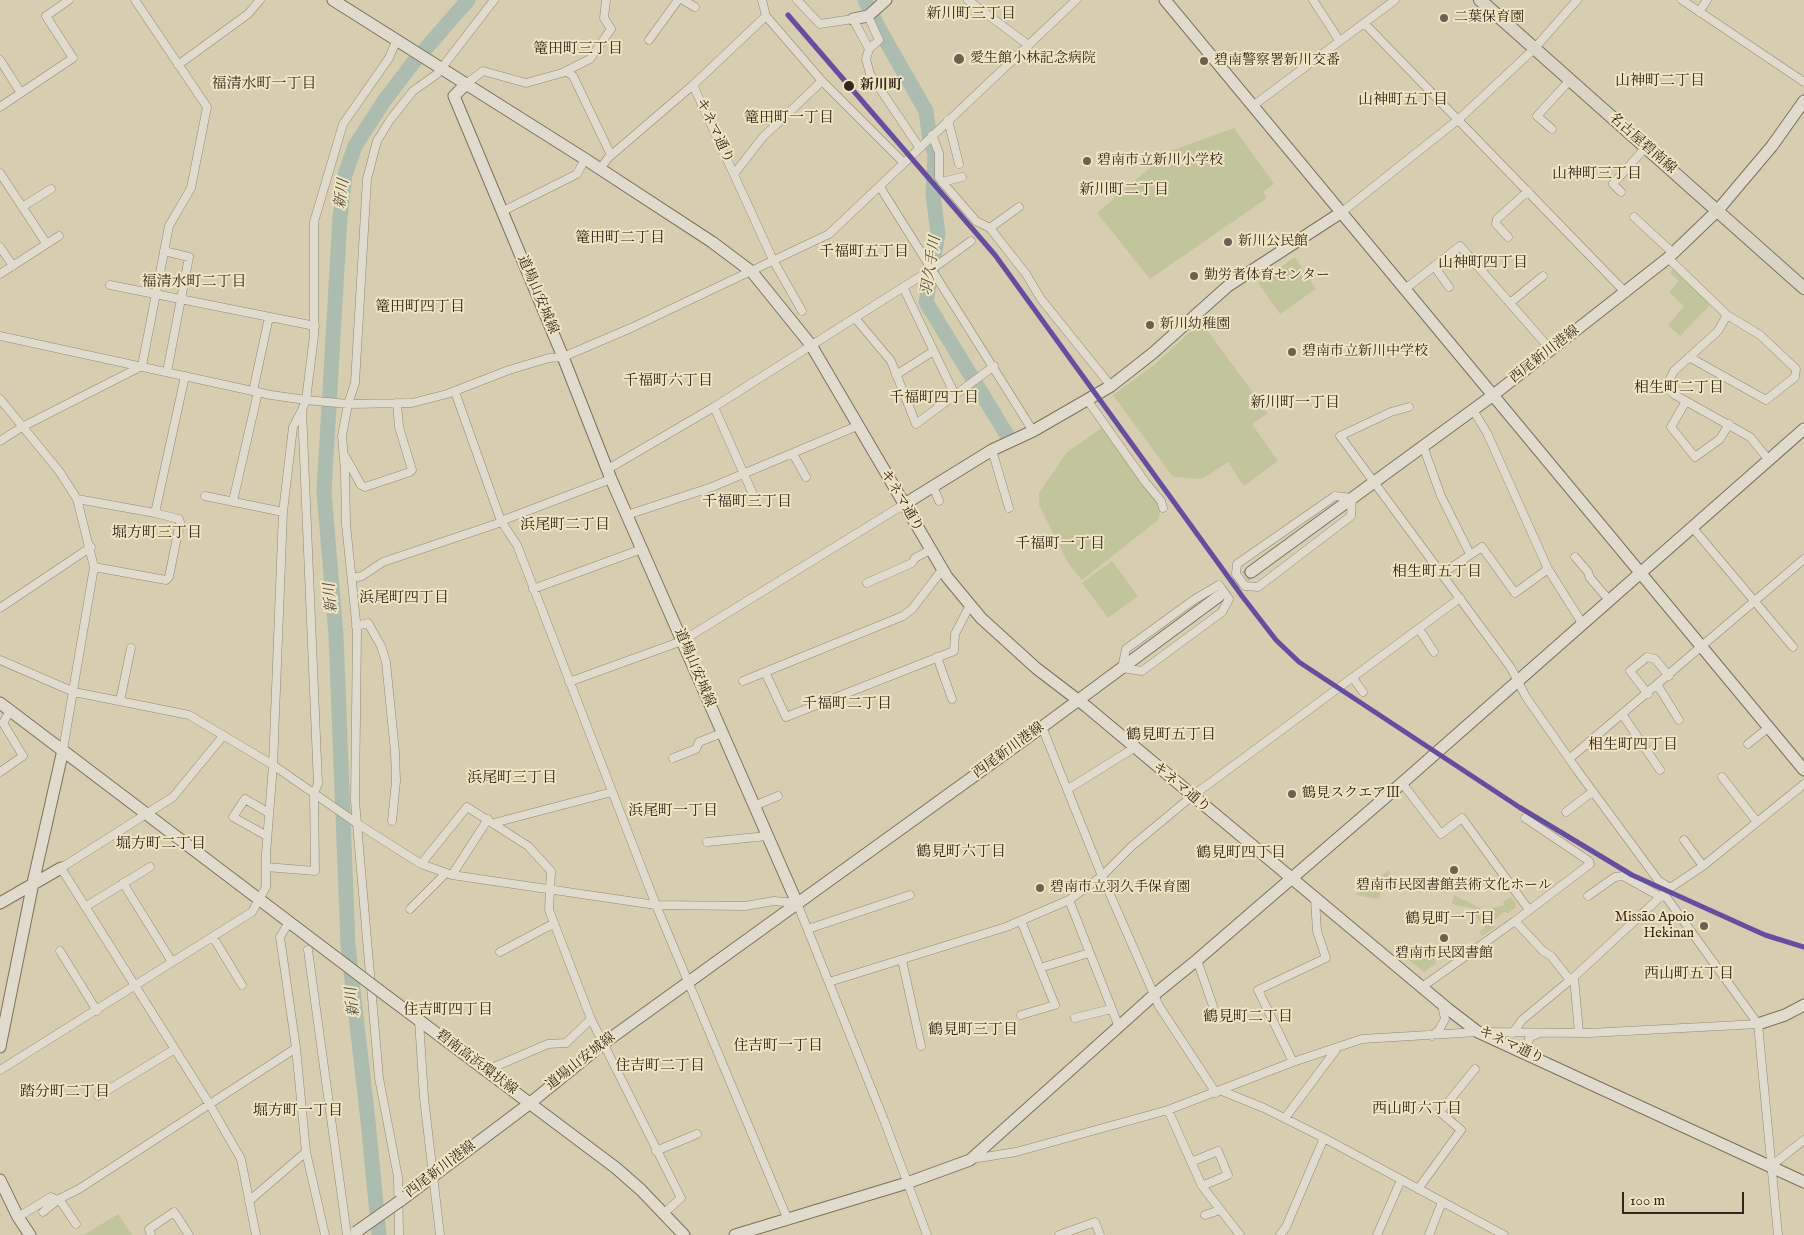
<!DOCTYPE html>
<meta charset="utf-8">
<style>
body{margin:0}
#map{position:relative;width:1804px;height:1235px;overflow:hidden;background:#d7cdb1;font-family:"IM FELL English",serif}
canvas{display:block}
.scale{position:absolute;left:1622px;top:1192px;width:122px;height:22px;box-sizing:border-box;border:2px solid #34261c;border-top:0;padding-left:6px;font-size:15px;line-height:18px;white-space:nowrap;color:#34261c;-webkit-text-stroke:4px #efe4c3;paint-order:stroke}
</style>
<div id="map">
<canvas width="1804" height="1235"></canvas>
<div class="scale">100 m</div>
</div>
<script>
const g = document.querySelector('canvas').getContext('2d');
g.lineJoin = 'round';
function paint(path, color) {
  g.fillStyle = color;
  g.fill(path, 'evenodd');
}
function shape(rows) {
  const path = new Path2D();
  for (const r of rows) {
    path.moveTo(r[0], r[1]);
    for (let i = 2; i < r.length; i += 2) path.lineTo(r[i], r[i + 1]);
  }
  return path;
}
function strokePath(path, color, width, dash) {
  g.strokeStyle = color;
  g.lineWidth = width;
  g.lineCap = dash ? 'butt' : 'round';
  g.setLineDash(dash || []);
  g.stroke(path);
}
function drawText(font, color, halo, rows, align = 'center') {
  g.font = font + ' "IM FELL English","Noto Serif JP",serif';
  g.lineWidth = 4;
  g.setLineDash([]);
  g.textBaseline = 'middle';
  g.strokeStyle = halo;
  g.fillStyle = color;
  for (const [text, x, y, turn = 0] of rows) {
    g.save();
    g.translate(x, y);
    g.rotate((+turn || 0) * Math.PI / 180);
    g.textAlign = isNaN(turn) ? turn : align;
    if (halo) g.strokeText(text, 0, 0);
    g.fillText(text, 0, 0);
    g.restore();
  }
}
const green = shape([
 [1234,128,1274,184,1263,192,1267,198,1150,279,1097,213,1168,152],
 [1295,257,1316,289,1280,314,1258,283],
 [1673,269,1710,305,1680,336,1668,325,1684,306,1669,292,1679,281,1670,273],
 [1201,322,1268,413,1252,424,1278,461,1244,486,1228,462,1202,479,1173,477,1113,395,1153,366],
 [1103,427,1161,508,1158,520,1082,580,1068,563,1039,505,1039,493,1067,452],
 [1112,561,1138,596,1108,618,1082,583],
 [1389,870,1390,874,1382,887,1379,899,1355,895],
 [1454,895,1480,908,1480,910,1452,904],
 [1511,897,1516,904,1515,908,1508,913,1504,912,1494,920,1482,911,1504,905,1503,902],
 [1481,913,1495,927,1482,936,1479,932,1485,928,1475,915],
 [1401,950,1421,959,1424,955,1434,956,1436,963,1424,972,1400,953],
 [118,1214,132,1235,84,1235]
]);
const river = shape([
 [865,0,878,27,926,111,930,142,935,153,933,194,938,234,926,302,1007,435],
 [379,1235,368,1121,348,945,336,635,324,492,340,217,345,175,355,146,384,101,413,63,468,0]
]);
const secondaryTunnel = shape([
 [1219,596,1251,572]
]);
const street = shape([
 [683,0,695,7],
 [762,0,766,16,822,81,904,163],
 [797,0,820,24,853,19,869,49],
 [968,0,1027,44],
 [1313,0,1339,40],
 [1682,0,1804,82],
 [1699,12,1707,0],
 [868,16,879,40,869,49,866,59,870,74,919,147],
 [1365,24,1626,293],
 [649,40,678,0],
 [0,60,21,93],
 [178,65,248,14,260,0],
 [566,71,573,76,611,155],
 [466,84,483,71,526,83,562,73,590,59,611,29,604,18,606,0],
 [693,85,773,260,802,311],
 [1254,105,1395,0],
 [0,107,73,58,46,16,69,0],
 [948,120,959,164],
 [1552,129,1537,116,1570,80],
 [932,135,939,153,939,178,976,221,990,228],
 [600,169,608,158,693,85,766,16],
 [0,173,46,243],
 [734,174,763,137,822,81],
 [942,182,962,177],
 [880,187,1033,431],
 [1621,192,1613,184,1646,147],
 [22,207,51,189],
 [1019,207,990,228,1026,274,1041,299,1111,386],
 [503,211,577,174,585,159],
 [1342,212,1459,119,1534,49,1577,0],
 [1634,217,1673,253],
 [1508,237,1496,224,1497,219,1528,191],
 [0,247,13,266],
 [164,251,189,257,167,372],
 [1668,258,1727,315,1718,331,1674,371,1666,387,1675,395,1750,437,1768,459],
 [1434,266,1449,287],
 [0,274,59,236],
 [110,285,315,326],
 [903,287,955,395],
 [1405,289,1460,246,1551,350],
 [1510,303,1543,276],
 [855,318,891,361,916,424,994,366],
 [0,336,271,395,306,400,348,404,412,403,447,394,509,370,549,358,563,357,631,328,829,234,1076,0],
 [1689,357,1766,400,1795,377,1796,369,1760,335,1727,315],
 [896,375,932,352],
 [253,391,269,317],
 [455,392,501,521,517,545,656,905,788,1220],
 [0,399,59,471,77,499,94,567,63,750],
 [1088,401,1146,483,1161,501,1163,508],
 [1686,401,1671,427,1695,457,1720,439,1729,424],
 [714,407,756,501],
 [1409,407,1391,412,1340,436,1511,668,1526,697,1577,770,1658,880,1670,888],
 [0,441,22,427,142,366,169,226,191,188,207,107,135,0],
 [1423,446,1441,496,1470,554],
 [992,450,1009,508],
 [793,454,806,477],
 [345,456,361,485,365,487,410,472,412,470,399,427,397,403],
 [608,469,714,407,932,269,971,241],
 [933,486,939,501],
 [205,496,283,512],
 [1335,496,1352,498,1351,516,1258,587,1245,586,1236,574,1237,564,1335,496],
 [77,499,155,513,179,519,180,522,169,577,166,580,94,567],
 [233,501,258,392],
 [155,513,185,376],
 [627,515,712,487,857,426],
 [501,521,611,479],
 [1692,527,1793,647],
 [1575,557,1588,572,1590,578,1609,600],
 [1548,569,1582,623],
 [942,570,912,609,903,616,765,672,786,717,954,651,955,634,970,605],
 [1443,573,1482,547,1515,593,1548,569,1487,433,1473,410],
 [352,578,362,576,383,562,502,522],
 [867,583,912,563,915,558,930,550],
 [1219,585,1229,599,1222,612,1142,671,1122,668,1126,649,1195,599,1219,585],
 [533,589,642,549],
 [0,608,91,547],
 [356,626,368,623,381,646,386,662,395,752,396,781,392,821],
 [1419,629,1434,652],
 [937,657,952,699],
 [0,660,74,692,189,715,273,765,358,824,421,864,452,875,656,905,745,906,774,901,797,903,884,1120,927,1235],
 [1353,678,1363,692],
 [743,681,765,672],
 [569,682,682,641,903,505],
 [1658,686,1679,720],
 [1648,694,1630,671,1647,657,1655,659,1669,676],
 [120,701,131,648],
 [1622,714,1660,770],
 [1042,727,1102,876,1159,1006,1216,1093],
 [223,736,173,797,61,868,210,1105,241,1159,256,1235],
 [1748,744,1768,728],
 [673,758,696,749,699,742,722,733],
 [1569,759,1804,559],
 [0,772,23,756,3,723,10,711],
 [1722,777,1757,822],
 [1402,783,1441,834,1462,818,1529,910],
 [1068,789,1134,748],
 [754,806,778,796],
 [1566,812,1592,792],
 [1525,818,1589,861,1590,864,1515,921,1543,951,1551,956,1570,980],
 [494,823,612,792],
 [267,836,233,817,245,799,269,813],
 [1684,840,1703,866],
 [707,842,767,836],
 [421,864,467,807,528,846,551,871,549,910,591,1019,681,1198,664,1213],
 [266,867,315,871,314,793,318,784,302,410,306,400,314,336,314,222,343,124,389,58,397,39],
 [452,875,488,819],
 [123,883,172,962],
 [1664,894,1758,1024,1778,1235],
 [1588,896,1615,877,1623,876,1661,897],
 [1069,900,1119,1027],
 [85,907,150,867],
 [410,909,446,873],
 [1021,921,1055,1005,1021,1015],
 [289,922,280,937,296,1048,306,1152,325,1235],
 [808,929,910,895],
 [213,937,242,985],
 [308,950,347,1235],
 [60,951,97,1011],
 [500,952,549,926,554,925],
 [902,960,921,1046],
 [1197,960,1213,1006],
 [1040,968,1089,953],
 [1574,977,1579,1033],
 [829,982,1006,927,1069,900,1102,876,1132,846,1191,797,1460,598],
 [1422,987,1515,921],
 [1075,1018,1111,1009],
 [419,1020,424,1098,440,1235],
 [1512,1034,1522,1020,1574,977,1670,888,1703,866,1804,784],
 [1432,1036,1439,1030,1445,1019,1442,1005],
 [1534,1055,1528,1047,1528,1042,1530,1037,1537,1034],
 [1293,1062,1258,990,1326,958,1317,931,1315,899],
 [0,1070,252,912,266,887,266,854,273,765,283,512,293,427,302,410],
 [487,1070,548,1044,566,1043,591,1019],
 [1222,1091,1264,1108,1324,1138,1504,1235],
 [98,1096,175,1049],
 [1168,1110,1202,1186,1240,1235],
 [1285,1118,1338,1047],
 [656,1151,697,1134],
 [972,1159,1016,1152,1168,1110,1293,1062,1362,1039,1478,1032,1589,1033,1758,1024],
 [1191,1162,1218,1151,1228,1175,1202,1186],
 [1771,1166,1804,1140],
 [1418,1189,1461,1130,1440,1112,1475,1069],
 [249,1201,306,1152],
 [43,1212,59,1199,76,1224],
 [1205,1215,1220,1210],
 [18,1217,51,1197,57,1200,79,1189,296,1048],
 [151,1235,149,1229,174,1212,189,1235],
 [399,1235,398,1177,379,1078,355,801,357,631,346,524,345,471,342,436,348,404,355,383,367,179,377,141,390,120,413,91,437,74,494,0],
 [1059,1235,1095,1222,1100,1235],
 [1280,1235,1286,1227,1324,1138],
 [1377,1235,1401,1180],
 [1429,1235,1442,1202]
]);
const secondary = shape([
 [333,0,585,159,712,242,752,272,811,345,947,577,981,618,1036,668,1087,707,1448,1009,1478,1032,1804,1182],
 [1165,0,1804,770],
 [853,19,868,16,886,0],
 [466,84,454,96,563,357,611,479,797,903],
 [903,505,992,450,1033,431,1111,386,1153,353,1228,286,1342,212],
 [1251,572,1492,396,1668,258,1718,210,1772,146,1804,101],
 [0,703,326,950],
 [0,903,61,868],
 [380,991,616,1168,641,1190,684,1235],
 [1758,1024,1785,1015,1804,1005],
 [0,1047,33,883,63,750],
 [0,1180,18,1217,30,1235],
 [400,1201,529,1104,604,1043,1042,727,1219,596],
 [735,1235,907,1183,970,1160,1155,994,1197,960,1402,783,1804,429]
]);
const primary = shape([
 [1480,0,1804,288]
]);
const secondaryBridge = shape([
 [326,950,380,991],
 [356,1232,400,1201]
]);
const rail1 = shape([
 [788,15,995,255,1242,596,1276,640,1299,662,1519,807,1632,875,1765,935,1804,947]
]);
const markers = [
 [1444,18,5,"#6d6050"],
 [959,59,6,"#6d6050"],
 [1204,61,5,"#6d6050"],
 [849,86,6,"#34261c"],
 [1087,161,5,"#6d6050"],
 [1228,242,5,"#6d6050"],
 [1194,276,5,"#6d6050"],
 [1150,325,5,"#6d6050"],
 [1292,352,5,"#6d6050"],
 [1292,794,5,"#6d6050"],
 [1454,870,5,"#6d6050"],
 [1040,888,5,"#6d6050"],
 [1704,926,5,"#6d6050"],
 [1444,938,5,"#6d6050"]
];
const poiNames = [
 ["二葉保育園",1454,18],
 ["愛生館小林記念病院",970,59],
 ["碧南警察署新川交番",1214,61],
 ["碧南市立新川小学校",1097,161],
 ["新川公民館",1238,242],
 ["勤労者体育センター",1204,276],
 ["新川幼稚園",1160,325],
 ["碧南市立新川中学校",1302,352],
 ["鶴見スクエアⅢ",1302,794],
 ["碧南市民図書館芸術文化ホール",1454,886,"center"],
 ["碧南市立羽久手保育園",1050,888],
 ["Missão Apoio",1694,918,"right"],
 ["Hekinan",1694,934,"right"],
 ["碧南市民図書館",1444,954,"center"]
];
const stopNames = [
 ["新川町",860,86]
];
const streetNames = [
 ["キネマ通り",714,131,65],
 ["名古屋碧南線",1642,144,41],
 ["道場山安城線",537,295,67],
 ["西尾新川港線",1545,355,-38],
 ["キネマ通り",901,501,59],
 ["道場山安城線",694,668,67],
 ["西尾新川港線",1009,751,-36],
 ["キネマ通り",1181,788,40],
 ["キネマ通り",1511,1046,25],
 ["道場山安城線",581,1062,-38],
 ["碧南高浜環状線",476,1063,37],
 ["西尾新川港線",441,1170,-37]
];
const neighbourhoodNames = [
 ["新川町三丁目",971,15],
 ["篭田町三丁目",578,50],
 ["山神町二丁目",1660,82],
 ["福清水町一丁目",264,85],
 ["山神町五丁目",1403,101],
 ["篭田町一丁目",789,119],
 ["山神町三丁目",1597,175],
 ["新川町二丁目",1124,191],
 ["篭田町二丁目",620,239],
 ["千福町五丁目",864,253],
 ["山神町四丁目",1483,264],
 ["福清水町二丁目",194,283],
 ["篭田町四丁目",420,308],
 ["千福町六丁目",668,382],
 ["相生町二丁目",1679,389],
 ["千福町四丁目",934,399],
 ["新川町一丁目",1295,404],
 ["千福町三丁目",747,503],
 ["浜尾町二丁目",565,526],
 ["堀方町三丁目",157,534],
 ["千福町一丁目",1060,545],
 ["相生町五丁目",1437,573],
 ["浜尾町四丁目",404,599],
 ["千福町二丁目",847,705],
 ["鶴見町五丁目",1171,736],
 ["相生町四丁目",1633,746],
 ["浜尾町三丁目",512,779],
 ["浜尾町一丁目",673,812],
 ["堀方町二丁目",161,845],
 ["鶴見町六丁目",961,853],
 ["鶴見町四丁目",1241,854],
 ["鶴見町一丁目",1450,920],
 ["西山町五丁目",1689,975],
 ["住吉町四丁目",448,1011],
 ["鶴見町二丁目",1248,1018],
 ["鶴見町三丁目",973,1031],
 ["住吉町一丁目",778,1047],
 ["住吉町二丁目",660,1067],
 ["踏分町二丁目",65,1093],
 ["西山町六丁目",1417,1110],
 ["堀方町一丁目",298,1112]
];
const waterNames = [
 ["新川",343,194,-82],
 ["羽久手川",932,266,-81],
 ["新川",332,598,-95],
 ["新川",354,1002,-96]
];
paint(green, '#c2c59b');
strokePath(river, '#acbdb0', 15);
strokePath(secondaryTunnel, '#b6ac93', 11, [11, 5.5]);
strokePath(street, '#908878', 9);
strokePath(secondary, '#797263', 13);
strokePath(primary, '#797263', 14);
strokePath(street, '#e0dbcc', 8);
strokePath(secondary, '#e0dbcc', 11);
strokePath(primary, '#dad4c4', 12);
strokePath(secondaryBridge, '#797263', 13, []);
strokePath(secondaryBridge, '#e0dbcc', 11);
strokePath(rail1, '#654e9e', 5);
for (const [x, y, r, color] of markers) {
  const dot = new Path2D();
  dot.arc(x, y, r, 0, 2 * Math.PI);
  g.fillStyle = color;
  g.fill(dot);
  strokePath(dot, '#efe4c3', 2);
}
drawText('14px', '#34261c', '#efe4c3', poiNames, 'left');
drawText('bold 14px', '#34261c', '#efe4c3', stopNames, 'left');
drawText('14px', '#34261c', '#efe4c3', streetNames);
drawText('15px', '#34261c', '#efe4c3', neighbourhoodNames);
drawText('italic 15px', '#4e4a41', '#efe4c3', waterNames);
</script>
